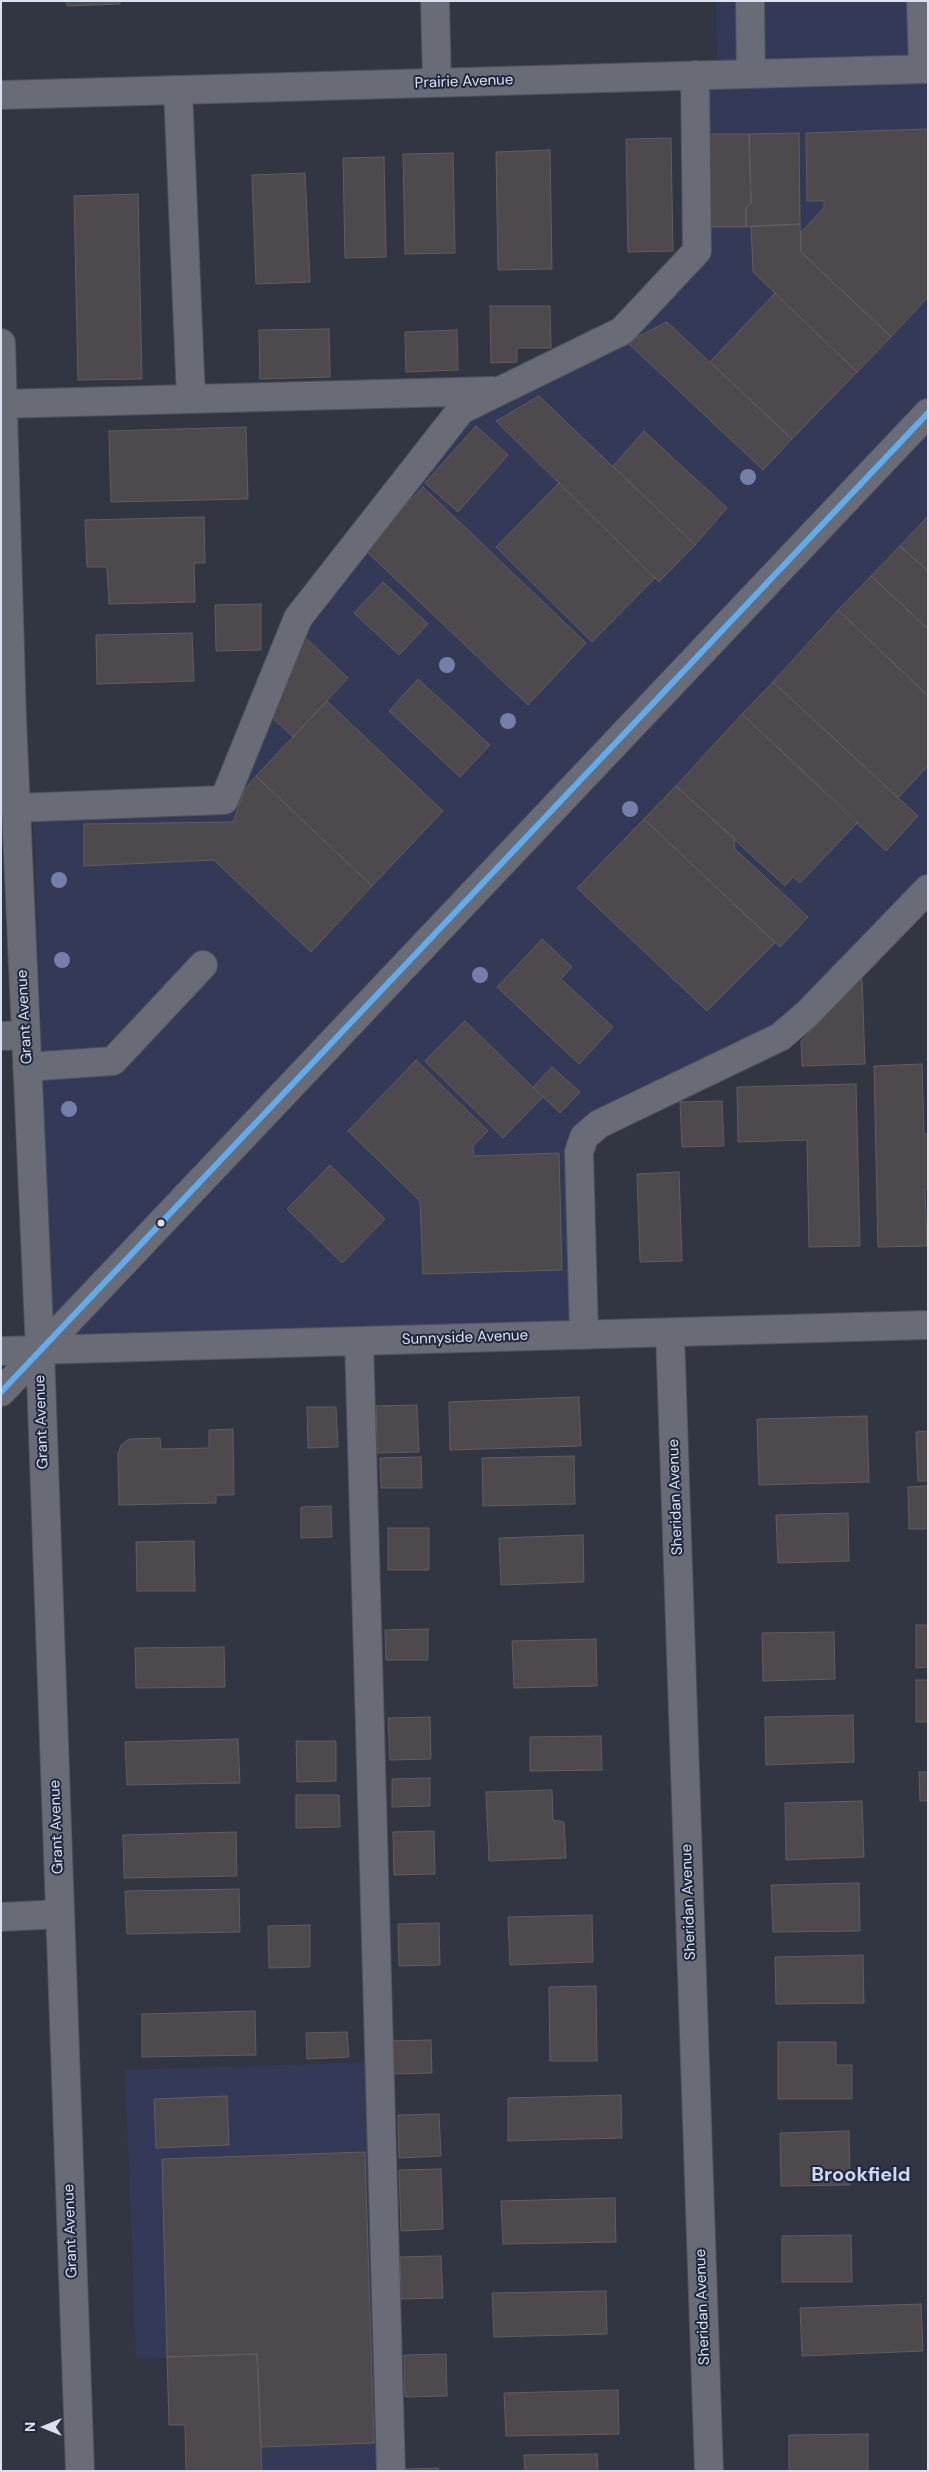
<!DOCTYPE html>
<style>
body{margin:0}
#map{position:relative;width:929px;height:2472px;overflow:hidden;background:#323542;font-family:"DM Sans",sans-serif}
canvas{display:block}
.frame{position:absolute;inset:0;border:2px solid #dce1f1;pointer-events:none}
.north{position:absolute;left:20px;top:2402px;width:50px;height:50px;-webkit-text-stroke:4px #21273e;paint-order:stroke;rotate:270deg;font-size:14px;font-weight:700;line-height:20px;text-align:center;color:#dce1f1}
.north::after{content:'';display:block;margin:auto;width:18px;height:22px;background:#dce1f1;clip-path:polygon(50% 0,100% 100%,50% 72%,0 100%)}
</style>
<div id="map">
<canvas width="929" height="2472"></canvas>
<div class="frame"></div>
<div class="north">N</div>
</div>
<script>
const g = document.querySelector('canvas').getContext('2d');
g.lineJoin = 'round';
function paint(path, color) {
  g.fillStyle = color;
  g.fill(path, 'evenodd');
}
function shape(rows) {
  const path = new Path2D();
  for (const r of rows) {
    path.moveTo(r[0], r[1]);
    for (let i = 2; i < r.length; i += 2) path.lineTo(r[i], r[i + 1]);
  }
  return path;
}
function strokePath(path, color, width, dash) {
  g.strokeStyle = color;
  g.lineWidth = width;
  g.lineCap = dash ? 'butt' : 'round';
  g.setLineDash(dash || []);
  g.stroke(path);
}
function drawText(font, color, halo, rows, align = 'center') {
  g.font = font + ' "DM Sans",sans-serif';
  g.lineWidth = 4;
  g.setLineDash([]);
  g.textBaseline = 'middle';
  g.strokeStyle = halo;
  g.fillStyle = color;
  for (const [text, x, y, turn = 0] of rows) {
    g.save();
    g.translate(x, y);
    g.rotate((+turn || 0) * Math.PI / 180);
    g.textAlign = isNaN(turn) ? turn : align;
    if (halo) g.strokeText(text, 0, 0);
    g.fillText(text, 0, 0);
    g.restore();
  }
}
const built = shape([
 [716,1,928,1,928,877,779,1030,573,1132,576,1328,62,1341,51,1325,33,800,216,792,292,614,456,404,619,325,691,249,690,61,717,60],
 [367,2062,379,2471,262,2471,257,2354,136,2359,125,2070]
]);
const building = shape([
 [66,1,120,1,120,4,67,6,66,1],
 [928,129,928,297,891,337,801,252,801,232,824,208,824,201,807,201,806,133,928,129],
 [799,133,800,224,746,227,746,208,751,203,749,134,799,133],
 [702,134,749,134,751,203,746,208,746,227,704,227,702,134],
 [671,138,673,251,628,252,626,139,671,138],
 [550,150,552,269,498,270,496,152,550,150],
 [453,153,455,253,405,254,403,154,453,153],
 [384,157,386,257,345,258,343,158,384,157],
 [305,173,310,282,256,284,252,175,305,173],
 [138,194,142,379,78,380,74,196,138,194],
 [800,224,801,252,891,337,857,372,753,272,751,226,800,224],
 [775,293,857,372,792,439,710,362,775,293],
 [490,306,550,306,551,348,517,348,517,362,491,363,490,306],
 [667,322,792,439,763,470,627,342,667,322],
 [329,329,330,377,260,379,259,330,329,329],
 [457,330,458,370,406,372,405,332,457,330],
 [539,396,695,545,659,582,496,421,539,396],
 [476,426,508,455,458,512,425,483,476,426],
 [246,427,248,499,111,502,109,431,246,427],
 [644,431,727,508,695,545,613,466,644,431],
 [559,483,655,578,592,642,496,547,559,483],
 [423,487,586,643,528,705,364,549,423,487],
 [928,516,928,571,900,546,928,516],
 [204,517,205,563,194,563,195,602,109,604,107,567,87,567,85,520,204,517],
 [900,546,928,571,928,629,871,576,900,546],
 [871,576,928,629,928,696,838,610,871,576],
 [383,582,428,624,399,655,354,613,383,582],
 [261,604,261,650,216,651,215,605,261,604],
 [838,610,928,696,928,766,898,798,773,682,838,610],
 [192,633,194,681,97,684,96,635,192,633],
 [305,637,348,678,293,737,271,716,305,637],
 [418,679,490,745,460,777,389,711,418,679],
 [773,682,918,816,886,851,742,714,773,682],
 [327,701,443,811,372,886,256,776,327,701],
 [742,714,858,822,800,883,793,877,785,886,676,786,742,714],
 [256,776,372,886,311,952,214,860,84,866,84,824,233,822,245,789,256,776],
 [676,786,735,839,734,848,808,917,780,947,644,819,676,786],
 [644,819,775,943,707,1011,577,888,644,819],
 [542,939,572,967,561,979,613,1027,579,1064,497,987,542,939],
 [862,977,865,1064,802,1066,801,1041,862,977],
 [465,1021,543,1097,503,1138,425,1061,465,1021],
 [416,1060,488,1131,473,1146,474,1156,559,1153,562,1270,423,1274,420,1201,348,1131,416,1060],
 [922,1064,924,1134,928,1134,928,1189,925,1189,927,1246,878,1247,874,1066,922,1064],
 [552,1067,580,1092,560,1113,533,1087,552,1067],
 [856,1084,860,1246,809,1247,807,1140,738,1142,737,1087,856,1084],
 [722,1101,724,1146,682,1147,680,1102,722,1101],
 [330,1165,385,1219,342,1263,287,1209,330,1165],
 [679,1172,682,1261,640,1262,637,1174,679,1172],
 [579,1397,581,1446,450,1450,449,1402,579,1397],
 [417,1405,419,1452,377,1453,376,1406,417,1405],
 [307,1407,336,1407,338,1447,308,1448,307,1407],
 [867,1416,869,1482,759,1485,757,1419,867,1416],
 [233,1429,234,1495,216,1495,216,1503,119,1505,118,1454,121,1445,129,1439,160,1438,161,1449,209,1448,209,1430,233,1429],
 [928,1431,928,1481,918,1481,916,1432,928,1431],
 [574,1456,575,1504,483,1506,482,1458,574,1456],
 [421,1457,422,1488,381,1488,380,1458,421,1457],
 [928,1486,928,1529,909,1529,908,1487,928,1486],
 [331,1506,332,1537,301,1538,301,1507,331,1506],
 [848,1513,849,1561,778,1563,776,1515,848,1513],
 [388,1528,429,1528,429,1570,388,1570,388,1528],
 [583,1535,584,1582,501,1585,499,1538,583,1535],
 [194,1541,195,1591,137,1591,136,1542,194,1541],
 [916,1625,928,1625,928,1667,916,1668,916,1625],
 [428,1629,428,1660,386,1660,385,1630,428,1629],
 [834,1632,835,1679,763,1681,762,1633,834,1632],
 [596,1639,597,1686,514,1688,512,1641,596,1639],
 [224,1647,225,1687,136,1688,135,1648,224,1647],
 [916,1680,928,1680,928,1722,916,1722,916,1680],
 [853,1715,854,1762,766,1765,765,1717,853,1715],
 [430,1717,431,1759,390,1760,388,1718,430,1717],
 [601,1736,602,1770,530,1771,530,1737,601,1736],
 [238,1739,240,1783,127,1785,125,1742,238,1739],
 [296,1741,336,1741,336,1781,297,1782,296,1741],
 [919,1772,928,1772,928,1801,920,1801,919,1772],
 [430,1778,430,1806,392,1807,392,1779,430,1778],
 [552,1790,553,1820,564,1822,566,1858,489,1861,486,1792,552,1790],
 [296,1795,339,1795,340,1827,296,1828,296,1795],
 [862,1801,864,1857,786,1860,785,1803,862,1801],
 [434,1831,435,1874,394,1875,393,1832,434,1831],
 [236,1832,237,1876,124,1878,123,1835,236,1832],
 [859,1883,860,1931,773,1932,771,1885,859,1883],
 [239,1889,240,1932,127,1934,125,1891,239,1889],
 [592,1915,593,1962,510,1965,508,1917,592,1915],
 [439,1923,440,1965,399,1966,398,1924,439,1923],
 [310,1925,310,1967,269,1968,268,1926,310,1925],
 [863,1955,864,2003,776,2004,775,1957,863,1955],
 [596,1986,597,2061,550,2061,549,1987,596,1986],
 [255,2011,256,2055,142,2057,142,2014,255,2011],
 [347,2032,349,2057,307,2059,306,2033,347,2032],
 [431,2040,432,2073,391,2074,390,2041,431,2040],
 [778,2042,836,2042,836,2065,852,2065,852,2099,778,2099,778,2042],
 [621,2095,622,2138,508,2141,508,2098,621,2095],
 [227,2096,229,2145,156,2148,154,2099,227,2096],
 [439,2114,441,2156,399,2158,398,2115,439,2114],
 [849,2131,850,2185,781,2186,780,2133,849,2131],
 [365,2152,374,2443,261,2447,257,2354,167,2357,162,2159,365,2152],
 [441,2169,443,2229,401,2231,399,2170,441,2169],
 [615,2198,616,2242,503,2244,501,2201,615,2198],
 [851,2235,852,2282,782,2282,782,2236,851,2235],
 [441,2256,443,2298,401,2299,400,2257,441,2256],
 [606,2291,607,2334,494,2337,492,2293,606,2291],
 [921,2304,923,2351,802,2356,800,2308,921,2304],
 [257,2354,262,2471,186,2471,185,2425,169,2425,167,2357,257,2354],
 [446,2354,447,2396,405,2397,404,2355,446,2354],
 [618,2390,619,2434,506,2436,504,2393,618,2390],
 [868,2434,868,2471,789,2471,789,2435,868,2434],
 [597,2454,598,2471,525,2471,524,2455,597,2454],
 [438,2468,438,2471,406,2471,406,2469,438,2468]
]);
const minor = shape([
 [435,1,437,82],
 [750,1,751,74],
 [921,1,923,69],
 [178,90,191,399],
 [1,95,928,69],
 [1,343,12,719,40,1350,80,2471],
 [1,404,492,391],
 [15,808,224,800,298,618,461,410,622,331,697,251,695,75],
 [1,1036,25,1035],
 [27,1067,113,1061,203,965],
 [670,1333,709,2471],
 [584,1335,579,1152,584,1137,599,1124,780,1037,807,1014,928,889],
 [359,1341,391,2471],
 [1,1351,928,1325],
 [1,1392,928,413],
 [1,1917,60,1914]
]);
const bus1 = shape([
 [1,1392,928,413]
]);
const trees = [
 [748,477],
 [447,665],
 [508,721],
 [630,809],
 [59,880],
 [62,960],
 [480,975],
 [69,1109]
];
const markers = [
 [161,1223,4.5,"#dce1f1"]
];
const streetNames = [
 ["Prairie Avenue",464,82,-2],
 ["Grant Avenue",25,1017,-93],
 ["Sunnyside Avenue",465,1338,-2],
 ["Grant Avenue",42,1422,-92],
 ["Sheridan Avenue",676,1497,-92],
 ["Grant Avenue",57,1827,-92],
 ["Sheridan Avenue",689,1902,-92],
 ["Grant Avenue",71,2231,-92],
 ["Sheridan Avenue",703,2307,-92]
];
const districtNames = [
 ["Brookfield",861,2176]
];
paint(built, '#333956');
paint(building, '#4e494c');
strokePath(building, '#615d60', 1);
strokePath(minor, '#4e515d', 30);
strokePath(minor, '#696c77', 28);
strokePath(bus1, '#60acee', 6);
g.fillStyle = '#767fa7';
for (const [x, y] of trees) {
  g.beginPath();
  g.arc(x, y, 8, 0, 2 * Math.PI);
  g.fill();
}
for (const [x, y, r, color] of markers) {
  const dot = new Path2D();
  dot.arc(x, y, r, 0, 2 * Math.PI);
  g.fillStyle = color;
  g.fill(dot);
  strokePath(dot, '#21273e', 2);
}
drawText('15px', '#dce1f1', '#21273e', streetNames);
drawText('bold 20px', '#cfd7f7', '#21273e', districtNames);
</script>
